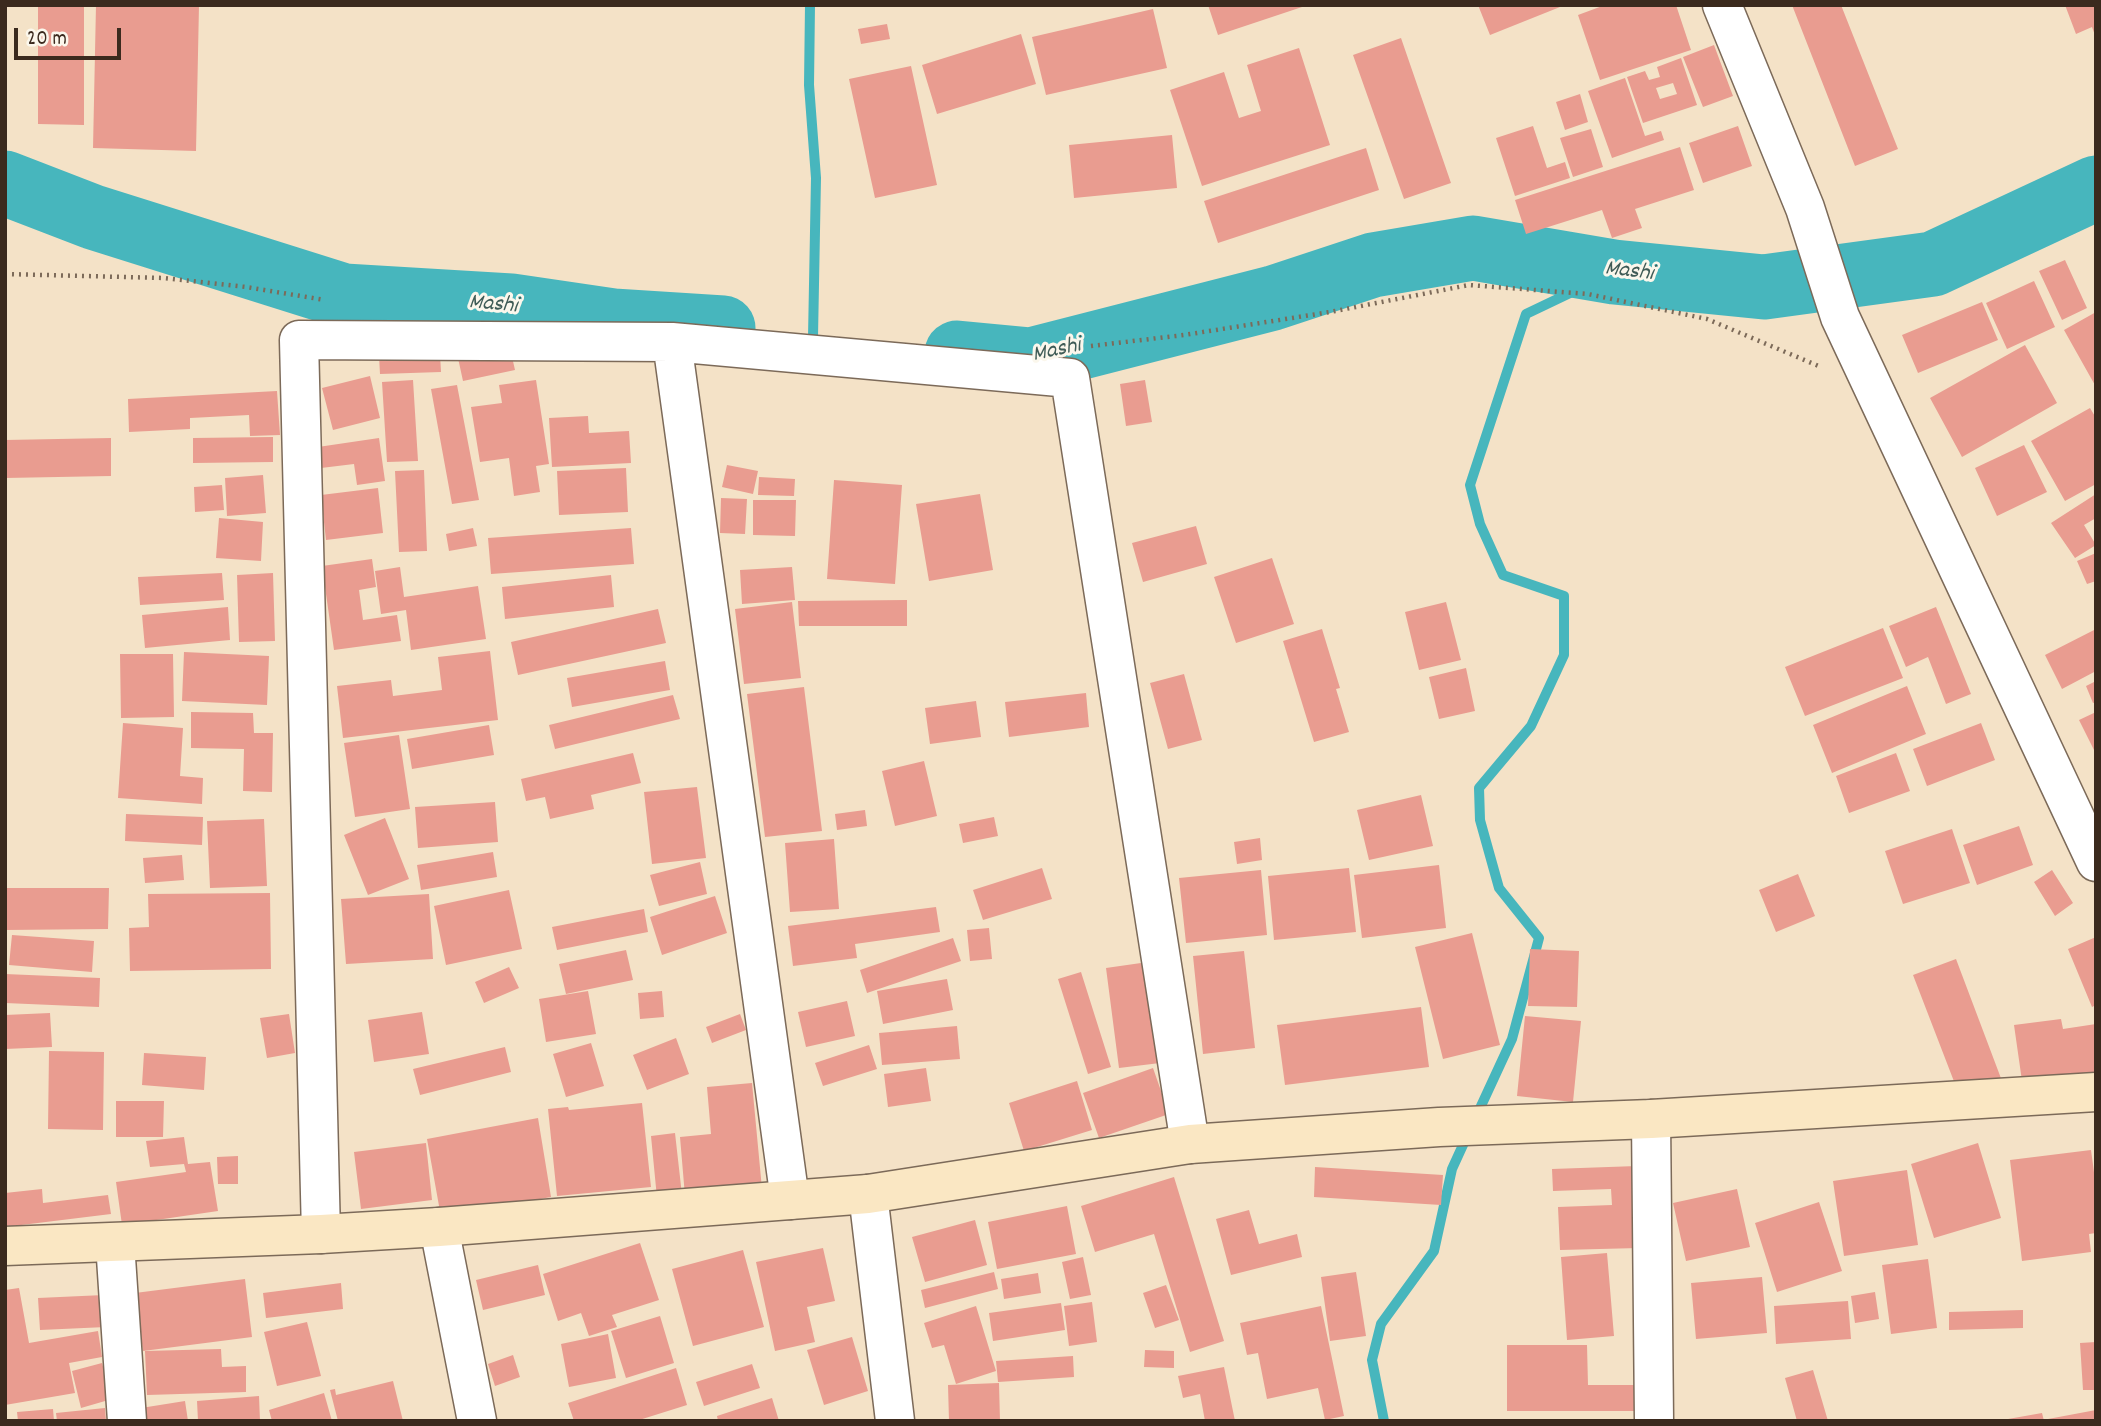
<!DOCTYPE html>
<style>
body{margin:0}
#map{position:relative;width:2101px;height:1426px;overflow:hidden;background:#f4e2c7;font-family:Dekko,sans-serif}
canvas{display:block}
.frame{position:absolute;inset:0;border:7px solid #3b2a1e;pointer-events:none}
.scale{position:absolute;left:14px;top:28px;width:107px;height:32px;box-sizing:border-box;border:4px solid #3b2a1e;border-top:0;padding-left:9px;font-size:21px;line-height:24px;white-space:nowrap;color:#3b2a1e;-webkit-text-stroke:5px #fbf7ec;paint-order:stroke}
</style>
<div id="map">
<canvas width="2101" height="1426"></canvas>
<div class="frame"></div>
<div class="scale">20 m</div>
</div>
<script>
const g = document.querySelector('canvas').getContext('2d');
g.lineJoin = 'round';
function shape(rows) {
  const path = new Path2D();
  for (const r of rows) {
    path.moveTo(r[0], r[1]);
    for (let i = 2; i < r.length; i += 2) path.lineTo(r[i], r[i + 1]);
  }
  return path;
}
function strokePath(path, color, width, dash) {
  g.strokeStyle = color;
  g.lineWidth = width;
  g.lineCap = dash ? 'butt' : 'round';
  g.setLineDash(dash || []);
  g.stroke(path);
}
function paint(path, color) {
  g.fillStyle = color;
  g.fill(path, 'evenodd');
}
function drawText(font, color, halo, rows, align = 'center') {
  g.font = font + ' Dekko,sans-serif';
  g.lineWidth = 6;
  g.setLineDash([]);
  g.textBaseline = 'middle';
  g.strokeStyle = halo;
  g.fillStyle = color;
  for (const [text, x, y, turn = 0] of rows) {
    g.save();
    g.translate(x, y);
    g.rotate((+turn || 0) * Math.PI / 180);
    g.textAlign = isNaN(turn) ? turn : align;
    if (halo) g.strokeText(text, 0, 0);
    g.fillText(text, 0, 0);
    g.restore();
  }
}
const stream = shape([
 [810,5,809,85,816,178,813,337],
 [1475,1119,1512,1039,1539,938,1499,888,1480,820,1479,788,1531,726,1564,655,1564,596,1503,575,1480,524,1470,485,1526,314,1614,272],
 [1384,1421,1372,1360,1381,1324,1434,1251,1452,1169,1468,1134]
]);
const river = shape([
 [5,183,93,217,344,296,511,306,613,321,723,328],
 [957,353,1031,360,1273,298,1373,265,1473,248,1614,272,1764,287,1933,264,2096,188]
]);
const building = shape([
 [38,5,84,5,84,125,38,124],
 [96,5,199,5,196,151,93,148],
 [1208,5,1304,5,1305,6,1218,35],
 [1478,5,1565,5,1490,35],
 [1605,5,1676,5,1691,50,1600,80,1578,15],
 [1792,5,1841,5,1898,149,1855,166],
 [2065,5,2096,5,2096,38,2092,27,2076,34],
 [1153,9,1167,68,1046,95,1032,37],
 [887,24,890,39,861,44,858,29],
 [1021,34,1036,84,937,114,922,65],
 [1401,38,1451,183,1404,199,1353,55],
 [1714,45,1733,96,1703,107,1683,57],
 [1299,48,1330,145,1202,186,1170,90,1224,72,1239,118,1261,111,1247,65],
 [1681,58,1697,105,1643,123,1627,77,1645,71,1649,80,1660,77,1657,67],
 [1673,83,1677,94,1660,99,1656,88],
 [911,66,937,185,875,198,849,79],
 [1625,78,1645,136,1661,131,1664,140,1612,158,1588,91],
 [1580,94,1588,122,1565,130,1556,102],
 [1533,126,1547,168,1565,162,1570,178,1515,196,1496,138],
 [1738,126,1752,166,1703,183,1689,143],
 [1591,129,1603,167,1573,177,1560,138],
 [1172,135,1177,188,1074,198,1069,145],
 [1680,147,1694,190,1635,209,1642,228,1612,238,1602,210,1526,234,1515,200],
 [1366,148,1379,190,1218,243,1204,201],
 [2065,260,2087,308,2062,320,2039,271],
 [2034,281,2055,327,2007,349,1986,303],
 [1982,302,1998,340,1918,373,1902,335],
 [2096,312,2096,387,2064,330],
 [2025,345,2057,403,1962,457,1930,398],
 [510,348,515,370,463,381,458,358],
 [440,354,441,372,380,374,379,356],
 [370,376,380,418,333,430,322,388],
 [413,380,418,461,387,462,382,382],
 [536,380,549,464,536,466,540,492,514,496,509,458,480,462,471,407,502,403,499,385],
 [1145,380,1152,422,1126,426,1120,384],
 [457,385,479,500,452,504,431,389],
 [277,391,280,435,250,436,249,415,190,418,190,429,129,432,128,399],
 [2090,408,2096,418,2096,484,2065,501,2031,441],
 [588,416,589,433,629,431,631,463,552,467,549,418],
 [273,437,273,462,193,463,193,438],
 [111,438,111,476,5,478,5,440],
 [379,438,385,481,357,485,354,464,321,468,318,447],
 [2024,445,2047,492,1997,516,1975,468],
 [727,465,758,471,753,494,722,487],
 [626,468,628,512,559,515,557,471],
 [424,470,427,551,399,552,395,471],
 [263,475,266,513,227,516,225,478],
 [759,477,795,479,794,496,758,495],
 [834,480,902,485,895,584,827,579],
 [222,485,224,510,195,512,194,487],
 [378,488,383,533,326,540,321,495],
 [980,494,993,570,929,581,916,504],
 [2096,494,2096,518,2084,525,2096,545,2075,558,2051,523],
 [721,498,747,499,745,534,720,533],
 [753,500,796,500,795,536,753,535],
 [219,518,263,522,261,561,216,558],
 [1196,526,1207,564,1143,582,1132,543],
 [473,528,477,546,449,551,446,534],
 [631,528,634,564,491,574,488,538],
 [2096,553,2096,581,2087,584,2077,561],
 [1272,558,1294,624,1236,643,1214,577],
 [372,559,376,587,359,590,363,620,397,615,401,641,334,650,322,566],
 [400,567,404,597,478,586,486,639,411,650,406,610,381,614,375,571],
 [792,567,795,600,742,604,740,570],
 [222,573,224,600,140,605,138,577],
 [273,573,275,641,239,642,237,575],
 [611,575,614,607,505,619,502,587],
 [907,600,907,626,799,626,798,601],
 [792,602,801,678,744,684,735,609],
 [1446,602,1461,660,1419,670,1405,612],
 [228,607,230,640,145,648,142,615],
 [1936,607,1971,694,1946,704,1928,657,1906,667,1889,626],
 [658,609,666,643,518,675,511,642],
 [1883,628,1903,678,1805,716,1785,667],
 [1322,629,1340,688,1336,689,1349,732,1314,742,1283,641],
 [2096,629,2096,671,2062,689,2045,655],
 [490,651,498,720,343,738,337,686,391,680,393,696,442,690,438,657],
 [184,652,269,656,267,705,182,701],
 [120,654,173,654,174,717,121,718],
 [665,661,670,690,572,707,567,678],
 [1466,668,1475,711,1439,719,1429,677],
 [1184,674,1202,740,1168,749,1150,683],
 [2096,681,2096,702,2093,703,2086,686],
 [1907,686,1926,734,1832,773,1813,725],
 [804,687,822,831,765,837,747,694],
 [1086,693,1089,727,1009,737,1005,702],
 [673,695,680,719,555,749,549,725],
 [976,701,981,737,930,744,925,708],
 [191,712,253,713,254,733,273,733,272,792,243,791,244,749,191,748],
 [2096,712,2096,754,2079,720],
 [123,723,183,728,180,776,203,778,202,804,118,798],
 [1981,723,1995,760,1927,786,1913,749],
 [489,725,494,755,412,769,407,739],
 [399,735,410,809,355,817,344,743],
 [633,753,641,783,591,795,594,809,550,819,545,797,526,801,521,779],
 [1896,753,1910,791,1849,813,1836,776],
 [924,761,937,816,895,826,882,771],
 [697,787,706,858,652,864,644,792],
 [1421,795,1433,846,1369,860,1357,810],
 [495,802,498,842,418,848,415,807],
 [865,810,867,826,837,830,835,814],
 [126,814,203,817,202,845,125,841],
 [994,817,998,836,963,843,959,824],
 [385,818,409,879,368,895,344,835],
 [264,819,267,886,210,888,207,821],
 [2019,826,2033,865,1977,885,1963,845],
 [1952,829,1970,883,1903,904,1885,851],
 [1260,838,1262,860,1237,864,1234,842],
 [834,839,839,909,790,912,785,843],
 [493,852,497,877,421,890,417,865],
 [182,855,184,880,145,883,143,858],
 [700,862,707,894,659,906,650,875],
 [1439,865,1446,928,1362,938,1354,875],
 [1042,868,1052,899,983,920,973,890],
 [1349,868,1356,932,1274,940,1268,876],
 [1261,870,1267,935,1186,943,1179,878],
 [2052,870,2073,903,2055,916,2034,882],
 [1798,874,1815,916,1776,932,1759,890],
 [5,888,109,888,108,929,5,930],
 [509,890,522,949,446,965,434,906],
 [270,893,271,969,130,971,129,928,149,927,148,894],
 [429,894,433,959,346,964,341,899],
 [715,896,727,933,662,955,650,917],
 [936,907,940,932,855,944,857,958,793,966,788,926],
 [644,909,648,932,557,950,552,927],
 [989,928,992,959,970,961,967,930],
 [1472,933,1500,1045,1443,1059,1415,947],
 [12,935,94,941,92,972,9,965],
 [2096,937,2096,1005,2092,1007,2068,949],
 [953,938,961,961,867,993,860,970],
 [1530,949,1579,951,1577,1007,1528,1006],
 [626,950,633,980,566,994,559,964],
 [1244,951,1255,1048,1203,1054,1193,956],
 [1956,959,2002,1081,1960,1097,1913,975],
 [1148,962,1160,1063,1119,1068,1106,968],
 [509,967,519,988,484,1003,475,982],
 [1081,972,1111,1067,1088,1074,1058,979],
 [5,974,100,978,99,1007,5,1003],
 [947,979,953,1010,883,1024,877,991],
 [588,991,596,1034,546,1042,539,999],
 [662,991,664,1017,640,1019,638,993],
 [847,1001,855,1036,806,1047,798,1012],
 [1421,1007,1429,1067,1285,1085,1277,1025],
 [422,1012,429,1054,374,1062,368,1020],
 [50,1013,52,1047,5,1049,5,1015],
 [289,1014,295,1053,267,1058,260,1018],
 [740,1014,746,1030,712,1043,706,1027],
 [1525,1016,1581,1021,1573,1102,1517,1096],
 [2061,1019,2063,1029,2096,1024,2096,1078,2023,1088,2014,1025],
 [957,1026,960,1059,882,1065,879,1033],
 [676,1038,689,1074,647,1090,633,1055],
 [591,1043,604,1086,566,1097,553,1054],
 [869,1045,877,1069,823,1086,815,1063],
 [505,1047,511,1072,420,1095,413,1069],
 [49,1051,104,1052,103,1130,48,1129],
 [144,1053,206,1057,204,1090,142,1085],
 [926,1068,931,1101,888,1107,884,1074],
 [1153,1068,1169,1114,1099,1138,1083,1093],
 [1077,1081,1092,1130,1024,1151,1009,1103],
 [752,1083,762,1189,685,1196,680,1137,711,1134,707,1087],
 [116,1101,164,1101,163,1137,116,1137],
 [642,1103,651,1187,557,1196,548,1109,568,1107,569,1110],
 [538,1118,551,1197,441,1217,427,1139],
 [675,1133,682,1195,657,1198,651,1136],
 [184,1137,188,1164,210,1162,218,1211,122,1225,116,1182,186,1172,184,1164,150,1167,146,1141],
 [426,1143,432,1200,361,1209,354,1152],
 [1978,1143,2001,1218,1934,1238,1911,1164],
 [2091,1150,2096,1187,2096,1233,2089,1234,2091,1252,2022,1261,2010,1160],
 [238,1156,238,1184,218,1184,217,1157],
 [1637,1166,1639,1248,1560,1250,1558,1207,1612,1205,1611,1189,1553,1191,1552,1169],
 [1315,1167,1443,1175,1441,1205,1314,1197],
 [1907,1170,1918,1245,1844,1256,1833,1181],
 [1174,1177,1224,1341,1190,1352,1154,1234,1095,1252,1081,1206],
 [42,1189,43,1203,108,1195,111,1214,5,1227,5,1193],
 [1737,1189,1750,1247,1686,1261,1673,1203],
 [1819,1202,1842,1271,1777,1292,1755,1223],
 [1067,1206,1076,1254,997,1269,988,1222],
 [1249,1210,1259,1244,1297,1234,1302,1257,1231,1275,1216,1219],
 [975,1220,987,1265,925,1282,912,1237],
 [640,1243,659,1300,612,1315,617,1327,589,1336,581,1313,558,1321,543,1274],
 [823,1248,835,1301,807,1307,815,1342,775,1351,756,1262],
 [743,1250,764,1327,693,1346,672,1269],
 [1607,1253,1614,1336,1567,1340,1561,1257],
 [1083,1257,1091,1295,1070,1299,1062,1262],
 [1928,1259,1937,1328,1891,1334,1882,1265],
 [538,1265,545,1295,483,1310,476,1280],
 [994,1272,998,1289,925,1308,921,1290],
 [1356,1272,1366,1336,1330,1341,1321,1277],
 [1038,1273,1041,1293,1004,1299,1001,1279],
 [1762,1277,1767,1333,1696,1339,1691,1283],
 [245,1279,252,1337,143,1351,135,1293],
 [341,1283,343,1309,266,1318,263,1293],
 [1166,1285,1179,1320,1155,1328,1143,1293],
 [19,1288,29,1343,98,1331,102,1357,69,1363,75,1393,5,1405,5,1290],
 [1875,1292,1879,1319,1855,1323,1851,1296],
 [104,1295,106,1327,40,1330,38,1298],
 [1848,1301,1851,1339,1776,1344,1774,1306],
 [1092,1302,1097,1342,1069,1346,1064,1306],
 [1061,1303,1065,1330,993,1341,989,1313],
 [976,1306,996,1371,956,1384,944,1345,932,1348,924,1323],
 [1321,1306,1344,1416,1325,1420,1318,1388,1267,1399,1258,1353,1247,1355,1240,1323],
 [2023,1310,2023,1328,1949,1330,1949,1312],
 [660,1316,674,1363,626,1378,611,1331],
 [307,1322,321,1376,277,1386,264,1332],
 [608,1334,616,1378,569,1387,561,1344],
 [852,1337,868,1391,824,1405,807,1350],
 [2096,1342,2096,1390,2083,1390,2080,1343],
 [1507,1345,1587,1345,1588,1385,1639,1385,1639,1411,1507,1411],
 [221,1349,222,1367,246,1366,246,1392,147,1395,145,1351],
 [1145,1350,1174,1351,1174,1368,1144,1367],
 [513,1355,520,1377,495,1386,488,1364],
 [1073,1356,1074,1377,998,1382,996,1361],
 [102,1363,112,1399,81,1408,72,1371],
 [752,1364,760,1388,704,1406,696,1382],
 [1224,1367,1235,1421,1205,1421,1200,1394,1183,1398,1178,1376],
 [676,1368,687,1405,636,1421,574,1421,568,1403],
 [1813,1370,1828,1421,1797,1421,1785,1378],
 [393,1381,403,1421,338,1421,330,1390,335,1389,336,1395],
 [999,1383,1000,1421,949,1421,948,1385],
 [324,1393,332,1421,272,1421,269,1410],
 [259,1396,260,1421,198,1421,197,1401],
 [772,1398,779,1421,718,1421,717,1416],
 [185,1401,188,1421,143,1421,141,1408],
 [105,1408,106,1421,57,1421,56,1413],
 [53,1409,54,1421,18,1421,17,1412],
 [2096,1410,2096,1421,2048,1421,2048,1419],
 [2042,1413,2044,1421,2008,1421,2008,1419]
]);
const path = shape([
 [5,274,164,278,246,287,325,300],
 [1091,346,1184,335,1330,312,1469,285,1588,294,1707,319,1821,367]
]);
const street = shape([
 [1722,5,1805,208,1840,317,2096,862],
 [672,342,790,1200],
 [1651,1119,1654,1421],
 [868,1194,895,1421],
 [439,1227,477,1421],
 [321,1234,299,340,672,342,1070,378,1190,1144],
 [115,1243,127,1421]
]);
const secondary = shape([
 [5,1246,321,1234,439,1227,868,1194,1190,1144,1439,1127,1651,1119,2096,1092]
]);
const waterNames = [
 ["Mashi",1629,273,7],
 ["Mashi",493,306,5],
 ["Mashi",1057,352,-12]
];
strokePath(stream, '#47b6bd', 10);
strokePath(river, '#47b6bd', 65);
paint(building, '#e99c90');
strokePath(street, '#7c6a59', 41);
strokePath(secondary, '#7c6a59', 41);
strokePath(path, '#7c6a59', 4.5, [2, 5]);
strokePath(street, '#fff', 38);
strokePath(secondary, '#fae7c3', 38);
drawText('italic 23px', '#3f5b56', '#fbf7ec', waterNames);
</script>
